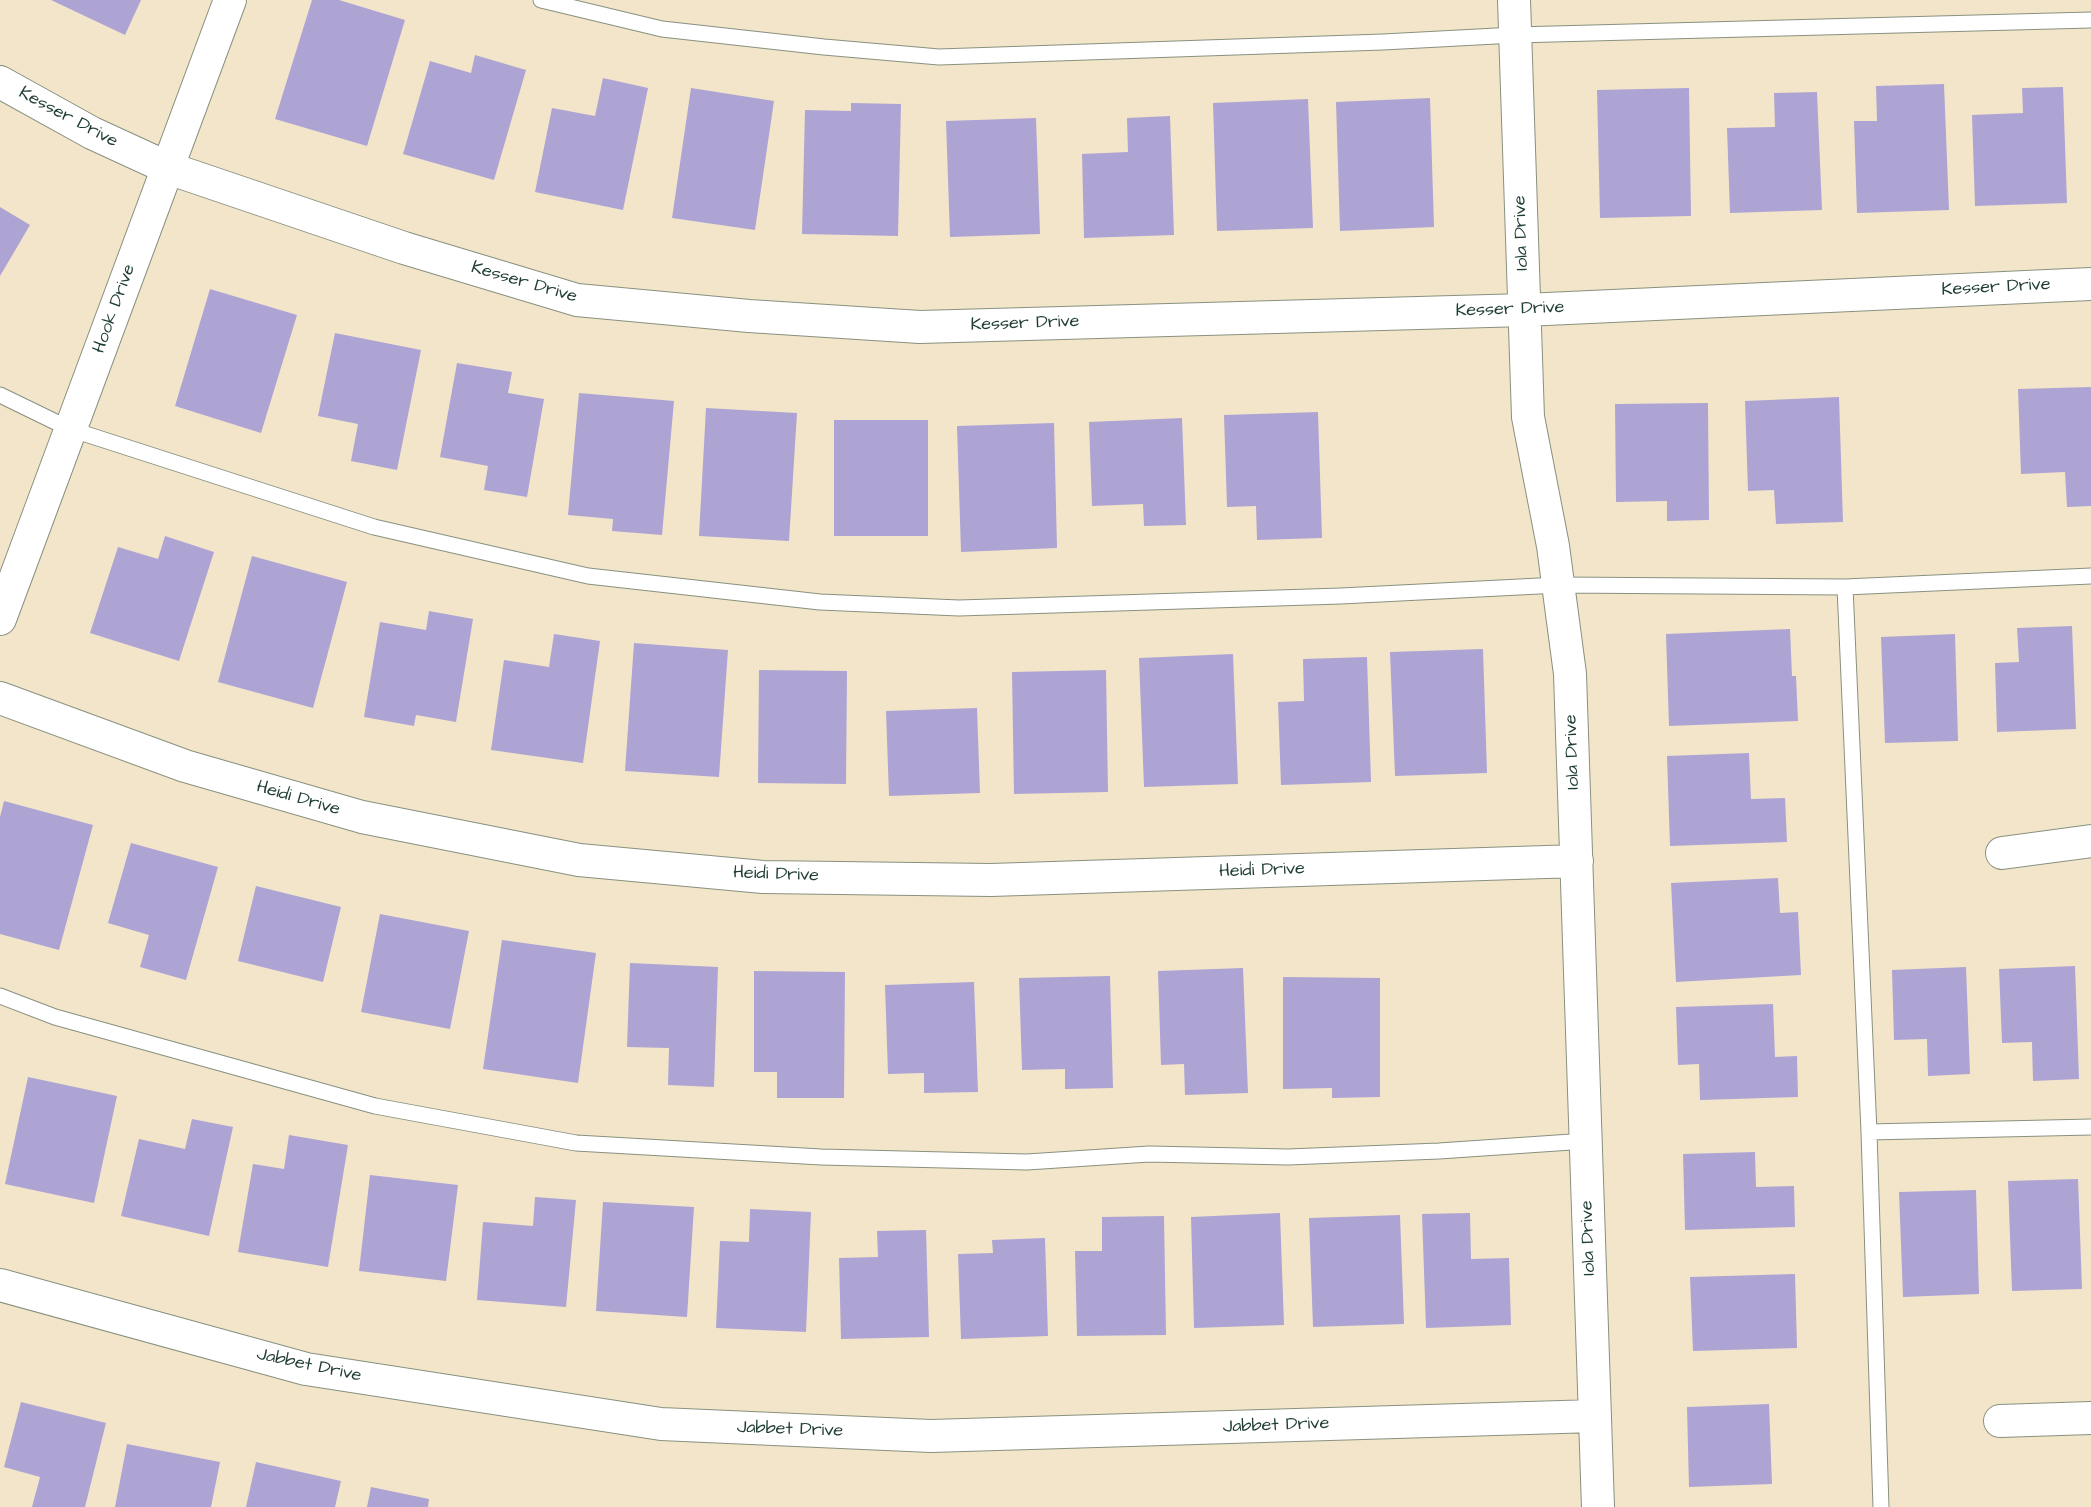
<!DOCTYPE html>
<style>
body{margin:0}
canvas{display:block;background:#f2e5ca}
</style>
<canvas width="2091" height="1507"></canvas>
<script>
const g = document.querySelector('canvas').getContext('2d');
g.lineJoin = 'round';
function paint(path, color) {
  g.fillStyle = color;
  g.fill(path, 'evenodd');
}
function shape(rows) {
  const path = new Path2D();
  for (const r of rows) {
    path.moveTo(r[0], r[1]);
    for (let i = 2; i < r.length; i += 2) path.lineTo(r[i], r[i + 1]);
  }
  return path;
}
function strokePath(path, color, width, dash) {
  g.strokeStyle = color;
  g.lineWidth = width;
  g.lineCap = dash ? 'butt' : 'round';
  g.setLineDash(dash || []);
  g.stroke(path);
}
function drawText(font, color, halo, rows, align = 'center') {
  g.font = font + ' "Architects Daughter",sans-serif';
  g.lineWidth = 4.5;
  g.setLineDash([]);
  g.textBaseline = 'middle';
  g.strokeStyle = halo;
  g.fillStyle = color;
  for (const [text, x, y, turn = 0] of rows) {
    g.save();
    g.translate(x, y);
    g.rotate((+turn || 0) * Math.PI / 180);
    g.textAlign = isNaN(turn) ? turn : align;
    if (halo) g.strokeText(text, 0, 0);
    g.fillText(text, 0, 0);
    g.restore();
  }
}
const building = shape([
 [51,0,141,0,125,35],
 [312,0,339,0,405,20,367,146,275,119],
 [475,55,526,70,494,180,403,154,430,61,471,73],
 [603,78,648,88,623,210,535,192,552,108,595,116],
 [1944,84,1949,210,1857,213,1854,121,1877,121,1876,86],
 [2063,87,2067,203,1975,206,1972,115,2023,113,2022,88],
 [691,88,774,101,755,230,672,218],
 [1689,88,1691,216,1600,218,1597,90],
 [1817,92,1822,210,1730,213,1727,128,1775,127,1774,93],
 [1430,98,1434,227,1340,231,1336,102],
 [1308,99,1313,228,1217,231,1213,103],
 [851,103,901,104,898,236,802,234,805,110,851,111],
 [1170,116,1174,235,1084,238,1082,154,1128,152,1127,118],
 [1036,118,1040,234,950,237,946,121],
 [0,207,30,225,0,276],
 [210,289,297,315,261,433,175,406],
 [335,333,421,350,397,470,351,461,358,424,318,416],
 [457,363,512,372,508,393,544,399,527,497,484,490,488,466,440,457],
 [2091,387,2091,506,2067,507,2065,472,2021,474,2018,389],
 [579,393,674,401,662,535,612,531,613,519,568,515],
 [1839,397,1843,522,1776,524,1774,490,1748,491,1745,401],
 [1708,403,1709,520,1667,521,1667,501,1616,502,1615,404],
 [706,408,797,413,789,541,699,536],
 [1318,412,1322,538,1257,540,1256,506,1227,507,1224,415],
 [1182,418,1186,525,1144,526,1143,504,1092,506,1089,422],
 [834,420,928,420,928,536,834,536],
 [1054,423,1057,548,961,552,957,426],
 [165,536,214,552,179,661,90,633,118,547,158,559],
 [252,556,347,582,313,708,218,682],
 [429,611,473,619,456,722,416,715,414,726,364,717,380,622,426,630],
 [2072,626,2076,729,1997,732,1995,663,2019,662,2017,628],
 [1790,629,1792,676,1796,676,1798,721,1669,726,1666,634],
 [554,634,600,641,583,763,491,750,504,660,549,667],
 [1955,634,1958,741,1885,743,1881,637],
 [634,643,728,650,719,777,625,771],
 [1483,649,1487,773,1395,776,1390,652],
 [1233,654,1238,784,1144,787,1139,658],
 [1367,657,1371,782,1281,785,1278,702,1304,701,1303,659],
 [759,670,847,671,846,784,758,783],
 [1106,670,1108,792,1014,794,1012,672],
 [977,708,980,793,889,796,886,711],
 [1749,753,1751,799,1785,798,1787,842,1670,846,1667,756],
 [4,801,93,825,59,950,0,934,0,817],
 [131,843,218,867,186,980,140,967,149,935,108,923],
 [1778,878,1780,913,1798,912,1801,975,1676,982,1671,883],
 [256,886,341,907,323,982,238,961],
 [380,914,469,931,450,1029,361,1012],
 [502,940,596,953,578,1083,483,1069],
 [630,963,718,967,714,1087,668,1085,669,1048,627,1047],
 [2075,966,2079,1079,2033,1081,2032,1042,2002,1043,1999,969],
 [1966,967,1970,1074,1928,1076,1927,1039,1894,1040,1892,970],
 [1243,968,1248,1093,1185,1095,1184,1064,1161,1065,1158,971],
 [754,971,845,972,844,1098,777,1098,777,1072,754,1072],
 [1110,976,1113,1088,1065,1089,1065,1069,1022,1070,1019,978],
 [1283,977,1380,978,1380,1097,1332,1098,1332,1088,1283,1089],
 [974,982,978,1092,924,1093,924,1073,888,1074,885,985],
 [1773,1004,1775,1057,1797,1056,1798,1097,1700,1100,1699,1064,1678,1065,1676,1007],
 [28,1077,117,1096,94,1203,5,1184],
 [192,1119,233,1127,209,1236,121,1216,139,1139,185,1149],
 [289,1135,348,1145,328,1267,238,1252,253,1164,284,1169],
 [1755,1152,1756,1187,1794,1186,1795,1227,1685,1230,1683,1154],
 [370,1175,458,1185,446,1281,359,1271],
 [2078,1179,2082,1289,2012,1291,2008,1181],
 [1976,1190,1979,1294,1903,1297,1899,1192],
 [535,1197,576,1200,566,1307,477,1300,483,1222,533,1226],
 [603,1202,694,1207,687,1317,596,1311],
 [750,1209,811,1212,806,1332,716,1328,720,1241,749,1242],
 [1280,1213,1284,1325,1194,1328,1191,1217],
 [1470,1213,1471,1259,1509,1258,1511,1325,1426,1328,1422,1214],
 [1400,1215,1404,1324,1313,1327,1309,1218],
 [1164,1216,1166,1335,1077,1336,1075,1251,1102,1251,1102,1217],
 [926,1230,929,1337,841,1339,839,1258,878,1257,877,1231],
 [1045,1238,1048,1336,961,1339,958,1254,993,1253,992,1240],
 [1795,1274,1797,1348,1693,1351,1690,1277],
 [21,1402,106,1423,85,1507,32,1507,40,1477,4,1467],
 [1769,1404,1772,1484,1689,1487,1687,1407],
 [127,1444,220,1462,211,1507,115,1507],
 [256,1462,341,1481,335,1507,246,1507],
 [371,1487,429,1499,428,1507,367,1507]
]);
const lane = shape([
 [541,0,662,29,824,47,939,57,1383,42,1515,35,2091,20],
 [0,395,70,429,374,527,588,576,820,602,959,608,1341,596,1559,585,1845,587],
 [0,996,55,1017,375,1106,576,1143,821,1157,1027,1162,1149,1154,1288,1157,1439,1151,1586,1141],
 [1869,1132,2091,1127],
 [1881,1507,1869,1132,1845,587,2091,576]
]);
const street = shape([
 [1514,0,1528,417,1553,546,1570,674,1598,1507],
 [0,82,92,133,168,168,404,248,577,300,749,316,920,327,1525,310,2091,284],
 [0,619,230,0],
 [0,698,185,766,362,817,579,860,763,877,991,880,1577,861],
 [2002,853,2091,841],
 [0,1285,306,1369,661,1424,931,1436,1595,1416],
 [2000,1421,2091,1418]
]);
const streetNames = [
 ["Kesser Drive",68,118,28],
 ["Iola Drive",1522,233,-92],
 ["Kesser Drive",524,283,16],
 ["Kesser Drive",1996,288,-3],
 ["Hook Drive",115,309,-70],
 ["Kesser Drive",1510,310,-2],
 ["Kesser Drive",1025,324,-2],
 ["Iola Drive",1573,752,-92],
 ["Heidi Drive",298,799,16],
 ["Heidi Drive",1262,871,-2],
 ["Heidi Drive",776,875,2],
 ["Iola Drive",1589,1238,-92],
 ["Jabbet Drive",309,1366,12],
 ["Jabbet Drive",1276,1426,-2],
 ["Jabbet Drive",790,1430,2]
];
paint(building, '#aea4d4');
strokePath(lane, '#88917f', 17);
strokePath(street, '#88917f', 34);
strokePath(lane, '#fff', 15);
strokePath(street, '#fff', 32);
drawText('18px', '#1f3d34', '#fff', streetNames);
</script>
